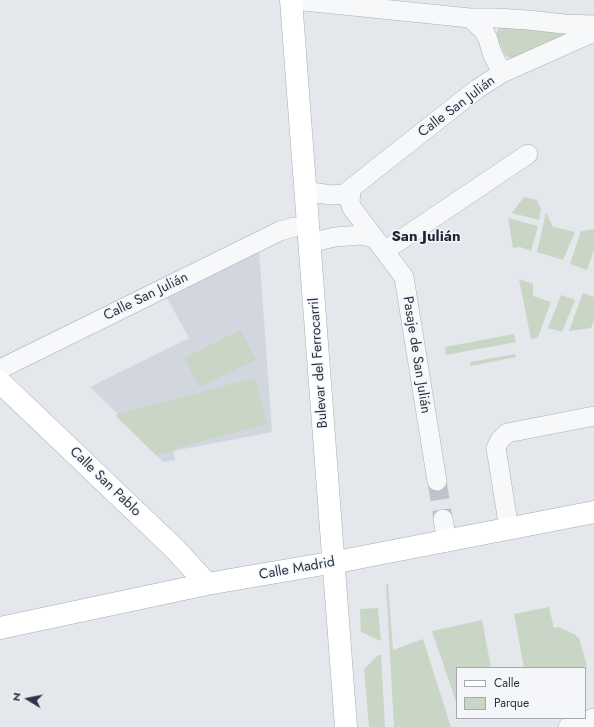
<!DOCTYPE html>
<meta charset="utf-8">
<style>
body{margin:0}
#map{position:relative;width:594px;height:727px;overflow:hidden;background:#e4e7ec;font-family:Jost,sans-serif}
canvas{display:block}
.legend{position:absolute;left:456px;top:667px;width:130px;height:52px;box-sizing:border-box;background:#f4f6f9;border:1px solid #a4a8b1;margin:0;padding:5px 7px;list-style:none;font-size:12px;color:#2b3445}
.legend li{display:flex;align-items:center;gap:8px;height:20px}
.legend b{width:20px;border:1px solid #a4a8b1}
.north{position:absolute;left:8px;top:679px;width:40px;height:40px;-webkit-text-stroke:3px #f4f6f9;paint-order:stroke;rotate:280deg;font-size:11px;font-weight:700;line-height:16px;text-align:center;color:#2b3445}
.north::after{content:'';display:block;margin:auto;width:14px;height:18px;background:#2b3445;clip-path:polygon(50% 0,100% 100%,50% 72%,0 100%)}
</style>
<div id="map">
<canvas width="594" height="727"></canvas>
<ul class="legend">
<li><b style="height:5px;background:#fff"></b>Calle</li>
<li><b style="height:11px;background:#c9d6c5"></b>Parque</li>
</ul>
<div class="north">N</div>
</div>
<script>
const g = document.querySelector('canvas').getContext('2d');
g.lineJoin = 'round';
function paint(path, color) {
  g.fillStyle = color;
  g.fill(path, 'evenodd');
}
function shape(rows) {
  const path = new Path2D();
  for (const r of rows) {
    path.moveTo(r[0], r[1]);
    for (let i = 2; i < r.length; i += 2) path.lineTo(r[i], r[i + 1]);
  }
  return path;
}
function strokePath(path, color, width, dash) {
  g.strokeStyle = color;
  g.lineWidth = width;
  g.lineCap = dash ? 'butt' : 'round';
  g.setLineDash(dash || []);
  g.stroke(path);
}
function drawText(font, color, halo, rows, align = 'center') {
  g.font = font + ' Jost,sans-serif';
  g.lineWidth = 3;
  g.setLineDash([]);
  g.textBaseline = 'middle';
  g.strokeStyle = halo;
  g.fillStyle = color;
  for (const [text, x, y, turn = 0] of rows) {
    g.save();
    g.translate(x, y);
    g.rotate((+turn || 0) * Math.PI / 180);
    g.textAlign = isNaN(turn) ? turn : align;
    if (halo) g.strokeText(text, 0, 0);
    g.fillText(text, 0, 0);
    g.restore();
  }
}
const built = shape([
 [259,251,272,432,173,451,175,460,163,462,116,416,118,414,90,387,189,338,167,298]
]);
const green = shape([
 [500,24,564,30,565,34,511,59,505,55,496,35],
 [524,197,537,200,541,209,539,220,512,213],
 [546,212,553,227,575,232,563,260,537,252],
 [508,218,538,226,531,251,520,247,513,248],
 [594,229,594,250,587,270,570,264,581,231],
 [519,279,533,284,533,296,551,302,538,337,531,339],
 [583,293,594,297,594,320,591,328,569,331],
 [561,295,575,300,562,332,548,328],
 [241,330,256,360,199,387,184,358],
 [514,334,516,342,446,355,445,347],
 [515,354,516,357,471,366,470,362],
 [255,378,267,424,177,448,177,450,156,455,116,416,118,414],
 [386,584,388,584,393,650,423,639,451,727,394,727],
 [549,607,554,628,559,627,574,634,579,638,587,666,580,668,524,668,514,614],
 [378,608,381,641,361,632,360,609],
 [482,620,491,668,457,668,457,705,432,631],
 [378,655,381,655,385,727,369,727,364,669]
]);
const streetTunnel = shape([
 [437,481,443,519]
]);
const street = shape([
 [294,0,470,18,497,18,528,20,564,24,594,25],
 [470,18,484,31,488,39,492,53,502,73],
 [351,189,350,202,352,208,404,277,437,481],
 [305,191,331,195,344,194,477,89,502,73,594,32],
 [309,243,335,237,361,235,375,238],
 [393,245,528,154],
 [0,369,280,231,294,227],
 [443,519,447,542],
 [509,529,496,448,500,440,507,433,594,416],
 [568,727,594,718]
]);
const secondary = shape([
 [291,0,346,727]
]);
const primary = shape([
 [0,382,175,549,207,584],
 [0,628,207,584,347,560,594,512]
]);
const streetNames = [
 ["Calle San Julián",457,107,-37],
 ["Calle San Julián",146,297,-26],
 ["Pasaje de San Julián",416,355,81],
 ["Bulevar del Ferrocarril",319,363,-94],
 ["Calle San Pablo",105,482,44],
 ["Calle Madrid",297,569,-10]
];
const neighbourhoodNames = [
 ["San Julián",426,237]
];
paint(built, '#d2d6de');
paint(green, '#c9d6c5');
strokePath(streetTunnel, '#bfc3cb', 19, [19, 10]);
strokePath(street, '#a9aeb7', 20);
strokePath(secondary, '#a9aeb7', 23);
strokePath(primary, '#a3abb8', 23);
strokePath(street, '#f7f8fa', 19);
strokePath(secondary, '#fff', 22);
strokePath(primary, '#fff', 22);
drawText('14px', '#2b3445', '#f4f6f9', streetNames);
drawText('bold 15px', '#1d2536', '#f4f6f9', neighbourhoodNames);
</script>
